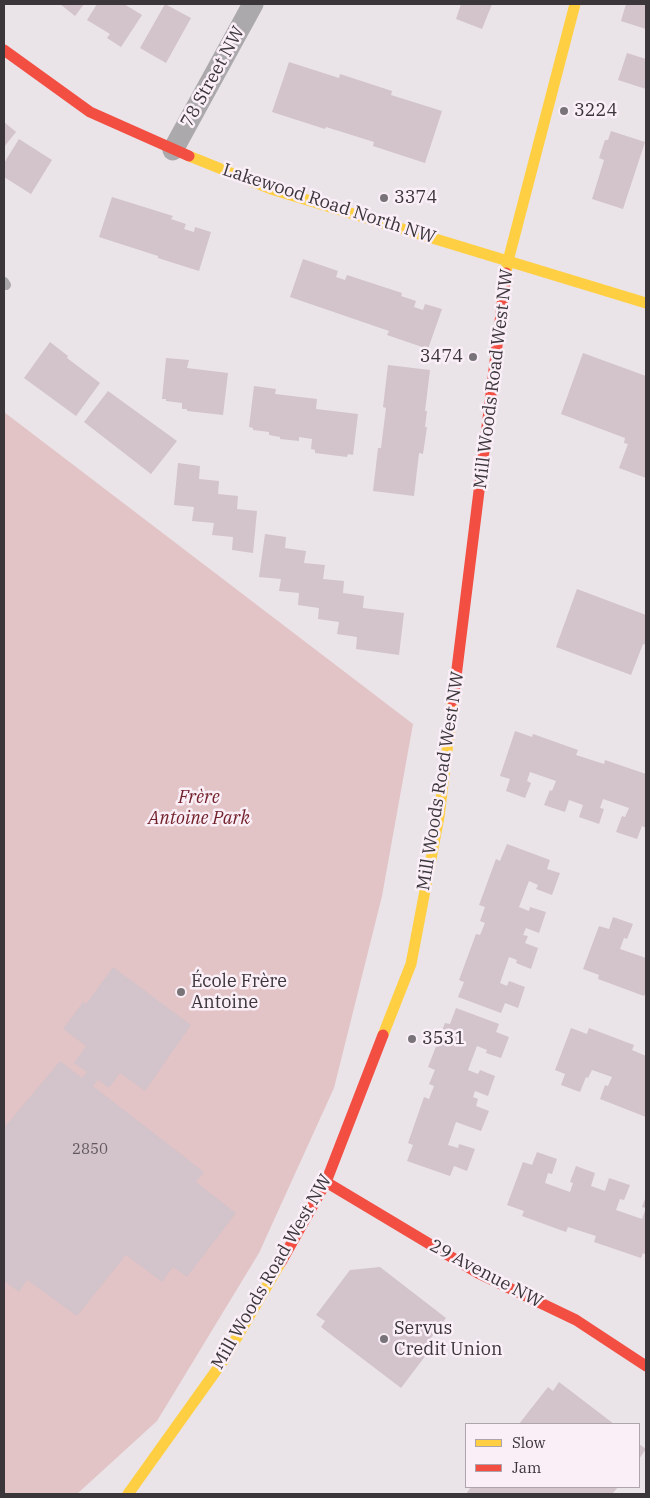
<!DOCTYPE html>
<meta charset="utf-8">
<style>
body{margin:0}
#map{position:relative;width:650px;height:1498px;overflow:hidden;background:#eae4e9;font-family:"IBM Plex Serif",serif}
canvas{display:block}
.frame{position:absolute;inset:0;border:5px solid #3b363a;pointer-events:none}
.legend{position:absolute;left:465px;top:1423px;width:175px;height:65px;box-sizing:border-box;background:#faeef7;border:1px solid #aea4ab;margin:0;padding:6px 9px;list-style:none;font-size:15px;color:#3b363a}
.legend li{display:flex;align-items:center;gap:10px;height:25px}
.legend b{width:25px;border:1px solid #aea4ab}
</style>
<div id="map">
<canvas width="650" height="1498"></canvas>
<div class="frame"></div>
<ul class="legend">
<li><b style="height:6px;background:#ffcf43"></b>Slow</li>
<li><b style="height:6px;background:#f24e42"></b>Jam</li>
</ul>
</div>
<script>
const g = document.querySelector('canvas').getContext('2d');
g.lineJoin = 'round';
function paint(path, color) {
  g.fillStyle = color;
  g.fill(path, 'evenodd');
}
function shape(rows) {
  const path = new Path2D();
  for (const r of rows) {
    path.moveTo(r[0], r[1]);
    for (let i = 2; i < r.length; i += 2) path.lineTo(r[i], r[i + 1]);
  }
  return path;
}
function strokePath(path, color, width, dash) {
  g.strokeStyle = color;
  g.lineWidth = width;
  g.lineCap = dash ? 'butt' : 'round';
  g.setLineDash(dash || []);
  g.stroke(path);
}
function drawText(font, color, halo, rows, align = 'center') {
  g.font = font + ' "IBM Plex Serif",serif';
  g.lineWidth = 5;
  g.setLineDash([]);
  g.textBaseline = 'middle';
  g.strokeStyle = halo;
  g.fillStyle = color;
  for (const [text, x, y, turn = 0] of rows) {
    g.save();
    g.translate(x, y);
    g.rotate((+turn || 0) * Math.PI / 180);
    g.textAlign = isNaN(turn) ? turn : align;
    if (halo) g.strokeText(text, 0, 0);
    g.fillText(text, 0, 0);
    g.restore();
  }
}
const green = shape([
 [4,412,413,724,382,896,334,1088,259,1253,157,1421,77,1494,4,1494]
]);
const building = shape([
 [60,4,84,4,75,16],
 [97,4,124,4,142,15,121,47,107,38,110,34,87,20],
 [165,4,191,18,166,63,140,48],
 [461,4,492,4,482,29,456,19],
 [626,4,646,4,646,29,621,21],
 [627,53,646,59,646,89,618,80],
 [289,62,339,78,340,74,392,91,391,95,442,111,425,163,373,146,374,142,326,127,325,129,272,112],
 [4,122,16,132,4,147],
 [611,131,645,142,623,209,592,199,604,160,599,158,605,140,608,140],
 [19,139,52,160,31,194,4,177,4,163],
 [112,197,173,216,171,219,186,224,184,229,194,232,195,227,211,232,199,271,158,258,158,256,99,237],
 [303,259,338,271,336,277,345,280,347,275,402,293,401,296,416,301,414,307,423,310,425,304,442,309,428,349,387,335,389,331,290,297],
 [50,342,68,356,67,358,100,383,76,416,24,378],
 [583,353,646,376,646,478,619,468,628,444,624,443,625,438,561,414],
 [166,358,189,360,187,368,228,373,223,415,187,411,187,409,182,409,182,403,166,401,166,399,162,399],
 [388,365,430,370,425,411,427,411,425,427,427,427,423,454,419,453,414,496,373,491,378,448,381,448,386,408,383,407],
 [254,386,276,389,275,394,317,399,316,409,358,414,353,455,348,454,347,457,315,453,315,450,311,449,312,439,299,437,299,441,280,439,280,437,269,435,269,432,253,430,253,428,249,427],
 [108,391,177,441,151,474,84,422],
 [178,463,200,466,199,479,219,481,218,494,238,496,237,509,257,511,253,553,232,550,233,537,212,535,214,523,192,521,194,507,174,505],
 [265,534,286,537,285,548,306,551,304,563,325,565,323,579,344,581,343,593,364,596,363,608,404,613,399,655,356,649,357,637,337,634,339,622,318,619,319,608,298,605,299,593,279,591,281,579,259,577],
 [577,589,646,615,646,645,643,644,631,675,556,647],
 [515,731,532,737,533,734,578,750,576,755,604,764,605,760,646,774,646,828,642,826,637,839,616,832,622,816,625,817,629,808,603,799,600,808,604,809,599,824,579,817,583,805,569,800,565,812,544,805,550,790,552,791,556,781,530,772,527,781,531,783,525,798,506,791,510,779,500,776],
 [507,844,550,860,547,869,560,873,552,895,536,889,538,885,529,881,519,907,529,911,530,907,546,912,539,933,526,928,523,935,528,936,525,943,538,948,531,969,516,963,517,960,509,957,500,983,507,986,509,981,525,987,518,1008,505,1003,501,1013,458,997,464,982,459,980,476,934,480,935,485,923,480,921,485,907,479,905,496,859,500,861],
 [613,917,633,924,627,939,624,938,620,949,646,958,646,992,644,996,598,979,599,975,583,969,599,926,609,929],
 [113,967,191,1025,145,1091,120,1073,109,1088,98,1080,93,1086,204,1172,196,1182,236,1213,187,1277,173,1267,162,1282,126,1255,77,1316,27,1280,19,1292,4,1281,4,1128,60,1061,82,1078,87,1072,74,1063,86,1046,63,1029,83,1002,86,1004],
 [456,1008,499,1024,496,1032,509,1037,501,1058,486,1053,487,1050,477,1046,468,1070,478,1074,480,1070,495,1076,488,1096,475,1091,473,1097,478,1099,476,1106,489,1111,481,1131,456,1122,448,1145,458,1148,459,1144,475,1149,467,1171,454,1166,450,1176,407,1161,413,1145,408,1143,424,1097,429,1099,434,1086,429,1084,435,1070,428,1067,445,1023,450,1024],
 [571,1028,587,1034,589,1028,634,1045,632,1050,646,1056,646,1117,600,1099,605,1085,608,1086,612,1077,592,1070,588,1078,586,1077,580,1092,561,1085,565,1074,555,1070],
 [537,1152,557,1159,552,1174,548,1173,545,1183,570,1192,573,1183,570,1182,576,1166,595,1173,591,1186,605,1191,609,1178,630,1185,624,1200,620,1199,616,1210,642,1219,646,1208,642,1207,646,1196,646,1255,643,1253,641,1258,594,1242,596,1236,568,1227,566,1232,522,1216,524,1211,507,1205,523,1162,532,1165],
 [380,1267,446,1318,421,1351,426,1355,401,1388,321,1327,325,1321,316,1315,350,1270],
 [559,1382,614,1424,519,1424,548,1387,553,1391],
 [639,1444,646,1449,639,1459],
 [471,1487,618,1487,612,1494,466,1494]
]);
const lane = shape([
 [4,282,6,285]
]);
const street = shape([
 [173,150,253,4]
]);
const slow = shape([
 [189,156,271,189,646,303],
 [506,273,508,261,575,4],
 [383,1035,411,964,439,817,453,701],
 [128,1494,223,1361,281,1262]
]);
const jam = shape([
 [4,50,90,112,189,156],
 [453,701,506,273],
 [326,1182,478,1273,576,1320,646,1366],
 [281,1262,326,1182,383,1035]
]);
const markers = [
 [564,111,5,"#787377"],
 [384,198,5,"#787377"],
 [473,357,5,"#787377"],
 [181,992,5,"#787377"],
 [412,1039,5,"#787377"],
 [384,1339,5,"#787377"]
];
const numberNames = [
 ["2850",90,1150]
];
const streetNames = [
 ["78 Street NW",213,77,-61],
 ["Lakewood Road North NW",329,204,18],
 ["Mill Woods Road West NW",494,379,-83],
 ["Mill Woods Road West NW",441,781,-81],
 ["Mill Woods Road West NW",272,1272,-60],
 ["29 Avenue NW",486,1274,28]
];
const poiNames = [
 ["3224",574,111],
 ["3374",394,198],
 ["3474",463,357,"right"],
 ["École Frère",191,982],
 ["Antoine",191,1003],
 ["3531",422,1039],
 ["Servus",394,1329],
 ["Credit Union",394,1350]
];
const parkNames = [
 ["Frère",199,798],
 ["Antoine Park",199,819]
];
paint(green, '#e2c4c6');
paint(building, '#d3c3ca');
strokePath(lane, '#aba9ab', 10);
strokePath(street, '#aba9ab', 21);
strokePath(slow, '#ffcf43', 11);
strokePath(jam, '#f24e42', 11);
for (const [x, y, r, color] of markers) {
  const dot = new Path2D();
  dot.arc(x, y, r, 0, 2 * Math.PI);
  g.fillStyle = color;
  g.fill(dot);
  strokePath(dot, '#faeef7', 2);
}
drawText('15px', '#61595e', null, numberNames);
drawText('18px', '#3b363a', '#faeef7', streetNames);
drawText('18px', '#3b363a', '#faeef7', poiNames, 'left');
drawText('italic 18px', '#711f28', '#faeef7', parkNames);
</script>
